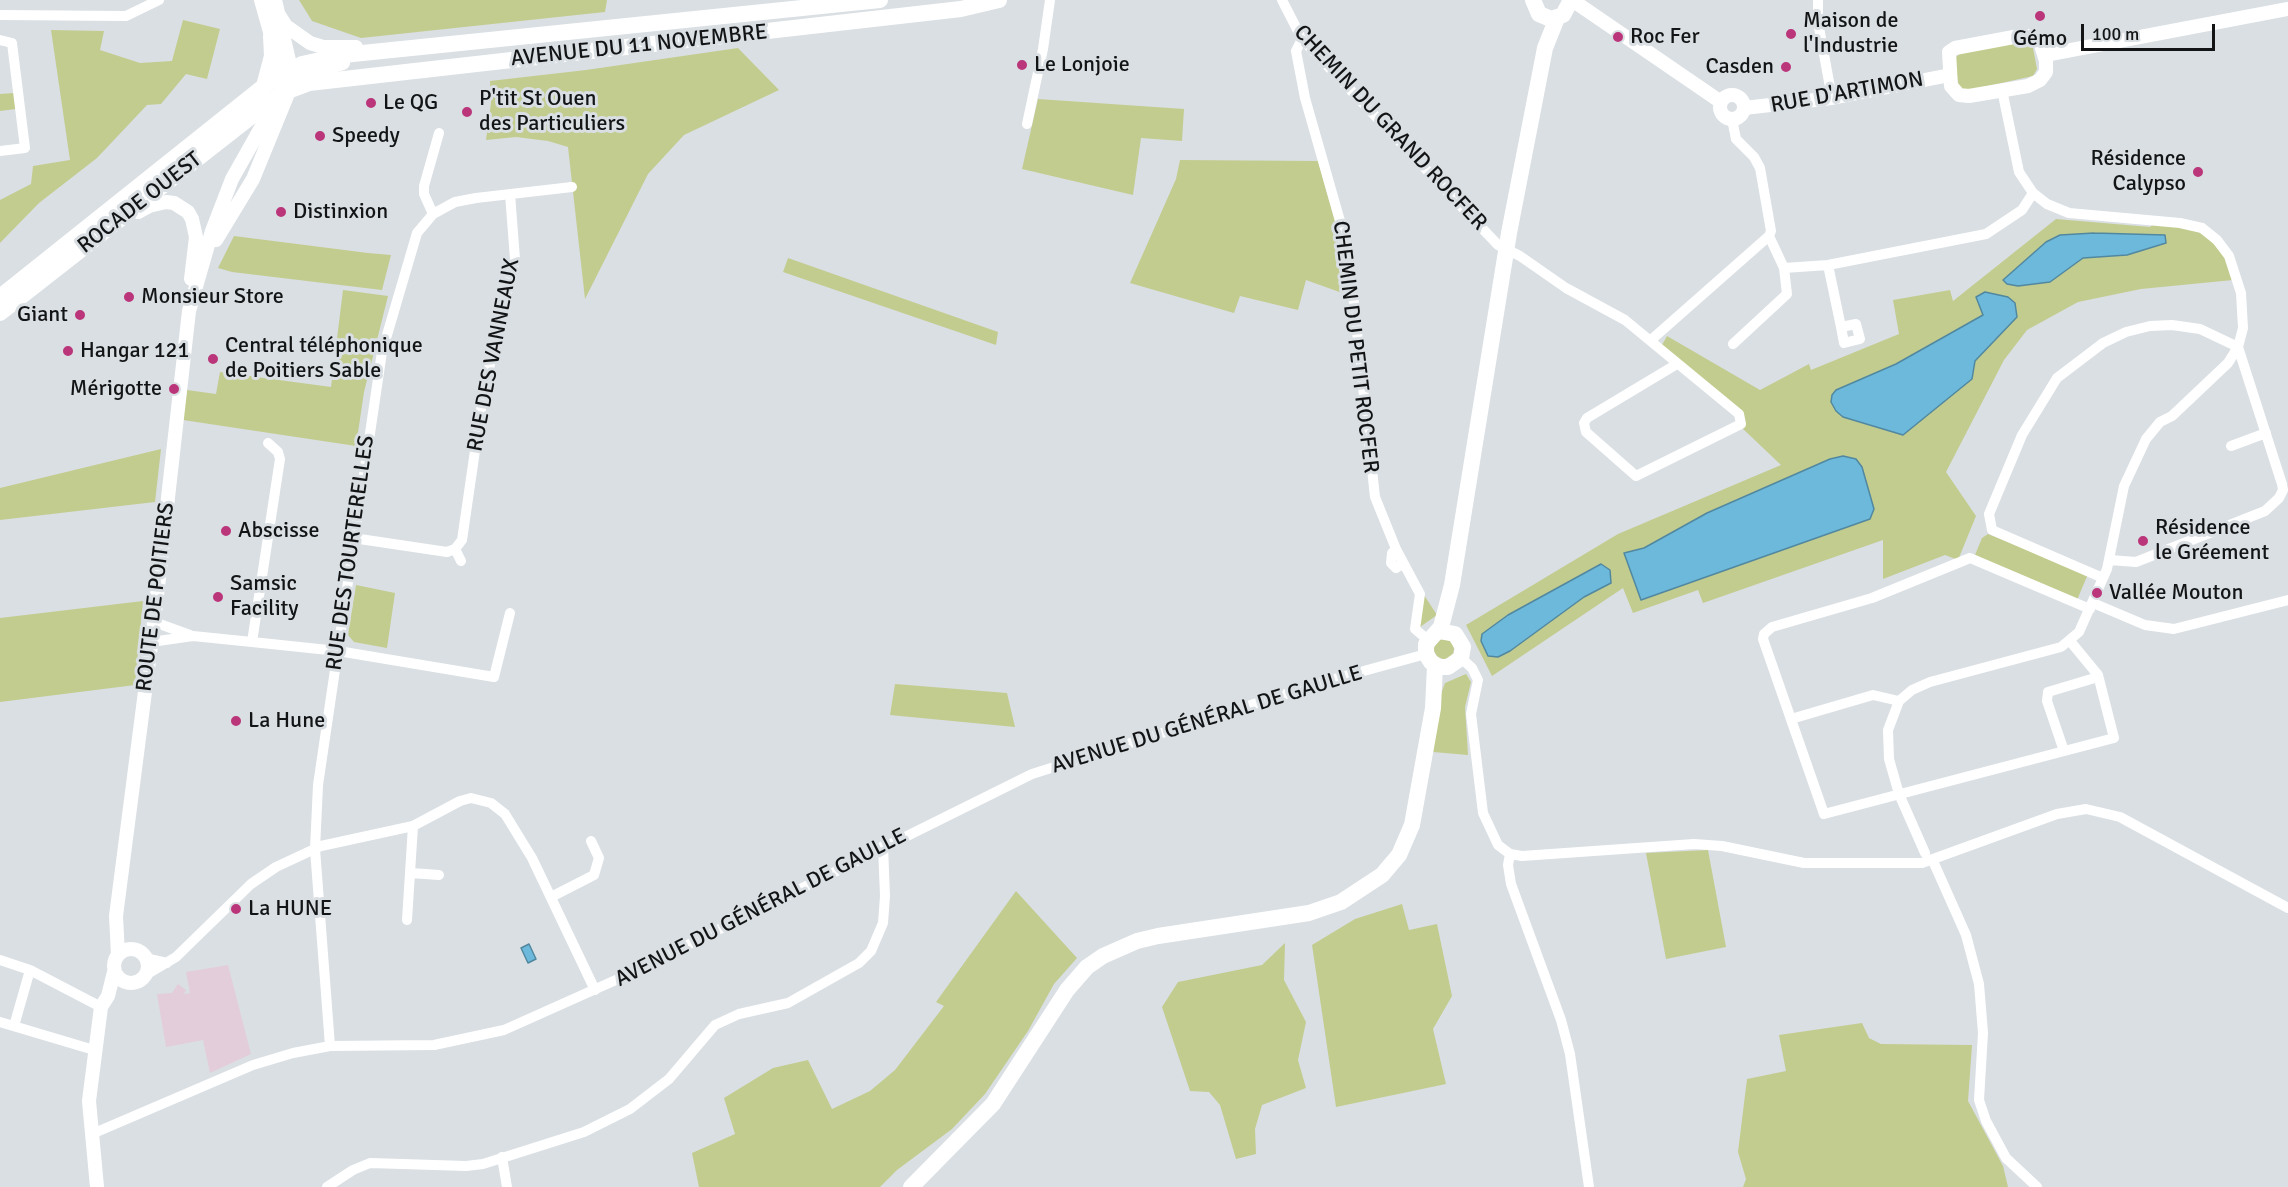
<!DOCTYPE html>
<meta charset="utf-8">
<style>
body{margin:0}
#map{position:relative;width:2288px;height:1187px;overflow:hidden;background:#dadfe3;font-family:Signika,sans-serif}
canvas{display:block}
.scale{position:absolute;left:2081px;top:24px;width:134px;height:27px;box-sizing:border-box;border:3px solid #121415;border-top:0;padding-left:8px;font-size:18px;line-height:21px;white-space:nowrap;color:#121415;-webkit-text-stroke:4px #dadfe3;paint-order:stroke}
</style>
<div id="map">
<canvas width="2288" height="1187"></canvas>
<div class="scale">100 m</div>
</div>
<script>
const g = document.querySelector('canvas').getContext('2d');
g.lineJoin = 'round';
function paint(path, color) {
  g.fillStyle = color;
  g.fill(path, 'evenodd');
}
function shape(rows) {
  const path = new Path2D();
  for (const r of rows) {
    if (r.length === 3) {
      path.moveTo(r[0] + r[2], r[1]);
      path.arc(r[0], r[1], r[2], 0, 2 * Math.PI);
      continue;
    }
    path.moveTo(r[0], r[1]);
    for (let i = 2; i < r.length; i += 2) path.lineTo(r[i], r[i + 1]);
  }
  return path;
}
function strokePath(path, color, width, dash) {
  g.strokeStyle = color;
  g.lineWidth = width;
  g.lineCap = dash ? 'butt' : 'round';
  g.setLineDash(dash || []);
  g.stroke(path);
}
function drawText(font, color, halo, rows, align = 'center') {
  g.font = font + ' Signika,sans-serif';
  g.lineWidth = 6;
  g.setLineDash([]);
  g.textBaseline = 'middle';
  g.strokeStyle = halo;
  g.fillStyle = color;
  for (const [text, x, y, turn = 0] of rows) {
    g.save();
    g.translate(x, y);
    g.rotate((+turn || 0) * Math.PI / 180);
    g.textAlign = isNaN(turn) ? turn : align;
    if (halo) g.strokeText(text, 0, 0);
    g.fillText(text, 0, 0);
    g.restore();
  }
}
const education = shape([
 [228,965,251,1054,210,1073,203,1040,166,1047,157,994,172,993,178,984,186,990,184,994,190,993,186,972]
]);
const green = shape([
 [299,0,607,0,605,12,361,38,312,21],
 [183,20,220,29,207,79,186,74,161,104,147,105,97,158,39,203,0,243,0,200,31,184,33,166,70,160,51,30,104,31,100,50,140,63,172,61],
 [2022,41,2033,48,2037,69,2033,76,1965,91,1959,87,1954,64,1956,57,1962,52],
 [738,48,779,90,684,135,648,174,585,299,568,147,548,141,516,137,486,140,491,103,490,81,586,70],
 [14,93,16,109,0,111,0,94],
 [1038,99,1184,109,1182,141,1141,138,1133,195,1022,169],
 [1180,160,1318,161,1338,232,1345,294,1306,280,1298,310,1240,296,1234,313,1130,283,1176,179],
 [2056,219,2150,227,2153,224,2181,227,2197,231,2207,237,2225,256,2233,280,2141,289,2078,302,2027,330,2004,360,1946,472,1976,516,1958,560,1945,555,1883,579,1883,540,1703,603,1698,590,1633,613,1623,588,1492,676,1466,625,1618,534,1781,465,1741,427,1744,420,1662,345,1667,336,1760,390,1809,364,1811,370,1899,334,1893,300,1950,290,1953,301],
 [234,236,368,253,391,255,382,290,232,272,218,268],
 [788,258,998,332,996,345,783,272],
 [343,290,388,296,364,392,356,446,183,420,187,390,216,394,220,372,331,387],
 [161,449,155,502,0,520,0,488],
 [1988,534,2088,574,2077,600,1975,555,1982,538],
 [356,585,395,593,387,648,354,642,348,635],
 [1424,595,1437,615,1420,627],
 [143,601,135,685,0,702,0,618],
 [1444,649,10],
 [1466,674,1471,682,1465,707,1468,755,1433,752,1441,694,1445,683],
 [895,684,1007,693,1015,727,890,715],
 [1708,850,1726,947,1666,959,1646,853],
 [1016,891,1077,958,1054,984,1028,1031,985,1094,952,1129,897,1170,880,1187,699,1187,692,1153,735,1134,724,1098,773,1068,808,1060,832,1109,870,1091,895,1070,944,1006,936,1002],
 [1402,904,1409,930,1437,924,1452,996,1433,1029,1446,1084,1336,1107,1312,945,1355,919],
 [1285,943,1284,980,1306,1022,1298,1060,1306,1088,1262,1105,1255,1129,1256,1154,1236,1159,1220,1105,1209,1092,1190,1091,1162,1007,1178,982,1262,965],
 [1862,1023,1869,1038,1881,1044,1972,1045,1968,1101,2003,1166,2008,1187,1743,1187,1746,1179,1738,1152,1747,1079,1786,1071,1779,1035]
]);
const water = shape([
 [2094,233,2165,235,2166,243,2127,255,2083,258,2050,282,2018,286,2007,284,2003,280,2046,242,2060,235,2094,233],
 [1985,292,2008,297,2015,303,2017,317,1975,361,1972,379,1903,435,1843,417,1836,411,1831,402,1832,395,1836,390,1896,364,1983,315,1976,297,1985,292],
 [1843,456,1856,459,1862,467,1874,509,1870,519,1641,600,1624,553,1644,548,1707,513,1830,459,1843,456],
 [1601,564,1610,570,1611,583,1584,597,1510,651,1498,657,1488,656,1481,641,1482,634,1508,615,1601,564],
 [529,944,536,959,528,963,521,948,529,944]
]);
const minor = shape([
 [1282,0,1302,39,1498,245,1520,256,1566,288,1625,320,1739,414,1741,424,1636,476,1586,432,1584,423,1587,418,1677,364],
 [1818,0,1818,22,1832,98],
 [0,15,126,16,159,0],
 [1302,39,1296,51,1305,98,1348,249,1375,497,1396,549],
 [0,40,12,43,25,148,0,151],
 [1027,124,1043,49,1050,0],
 [433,214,424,194,424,186,439,133],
 [1828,265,1841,327,1844,343,1860,339,1856,324,1841,327],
 [1784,268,1828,265,1986,234,2022,210,2033,193],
 [1651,340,1769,236,1771,231,1760,168,1754,157,1736,139,1732,119],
 [1733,344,1787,294,1784,268,1769,236],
 [2231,446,2266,433],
 [353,538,447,552,455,549,461,561],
 [455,549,462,540,484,389,515,259,510,194],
 [2110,560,2136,562,2265,511,2279,498,2283,490,2282,484,2238,347],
 [1402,564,1396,568,1391,563,1392,553,1396,549,1420,594,1415,629,1428,640],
 [2103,578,1992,530,1989,514,2022,435,2057,378,2103,343,2126,332,2150,326,2172,325,2200,329,2238,347],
 [2093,603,2145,625,2174,629,2288,600],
 [154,622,190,635],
 [2070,641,2098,675,2114,738,1824,814,1763,639,1764,634,1772,627,1872,598,1970,558,2090,609],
 [151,642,193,636,252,642,338,651,494,677,510,613],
 [252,642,280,459,278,452,268,443],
 [1461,658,1472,668,1478,680,1471,714,1483,813,1498,845,1510,854,1522,856,1694,844,1722,846,1804,863,1922,863,2057,814,2086,809,2120,817,2288,908],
 [1791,719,1873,695,1899,701],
 [2064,751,2047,701,2048,692,2098,677],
 [1925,853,1899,794,1889,759,1888,730,1899,701,1912,690,1930,682,2061,647,2079,632,2107,569,2124,486,2146,439,2160,422,2172,416,2228,363,2238,347,2243,328,2241,293,2229,256,2217,240,2202,228,2180,223,2069,213,2047,204,2033,193,2019,172,2002,90],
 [1510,854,1508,865,1511,884,1561,1020,1570,1054,1589,1187],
 [1933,861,1966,935,1979,984,1983,1033,1979,1100,1986,1121,2006,1158,2037,1187],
 [411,873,439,875],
 [551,897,594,875,599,858,591,841],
 [407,920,413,826],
 [145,958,167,963],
 [0,960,30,970,101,1007],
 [144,976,176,957,251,884,276,867,321,846,413,826,460,801,471,798,491,803,505,814,532,858,595,990],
 [0,1022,94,1050],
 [14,1026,30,970],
 [330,1046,315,849,318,785,382,352,417,233,433,214,455,202,476,198,572,187],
 [92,1134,253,1065,293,1053,330,1046,434,1045,504,1030,627,975,1032,774,1327,681,1426,654],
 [502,1157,507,1187],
 [327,1187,353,1170,370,1163,466,1166,483,1164,584,1132,630,1109,669,1079,715,1025,739,1014,788,1003,859,963,871,951,883,923,885,896,883,846]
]);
const tertiary = shape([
 [261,0,278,60,281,83],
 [275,0,291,69,290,78],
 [1572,0,1721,102],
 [279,15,286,26,310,43,323,47,356,47],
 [2019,36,2030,36,2040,42,2046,61,2046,72,2040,80,2028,86,1969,96,1959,95,1951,86,1949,52,1955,48,2019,36],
 [2045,55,2288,9],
 [1732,107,12],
 [1744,108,1832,98,1950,75],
 [138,212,149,206,166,202,174,203,188,212,192,219,196,237,191,279],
 [216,240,253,179,287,96],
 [131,966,17],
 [118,955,116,916,154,622,189,311,212,231,232,179,280,94,290,82,306,74,343,63],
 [97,1187,89,1101,101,1007,108,996,114,972]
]);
const primary = shape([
 [1533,0,1539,14,1551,19,1563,15,1571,0],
 [264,86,272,56,271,36],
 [0,297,273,79,302,64,343,55,880,0],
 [0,313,280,94,309,83,961,9,999,0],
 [1439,631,1455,634,1463,647,1461,658,1448,667,1439,667,1431,662,1426,654,1426,644,1441,627,1452,585,1509,233,1545,48,1557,18],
 [911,1187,993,1104,1067,990,1087,967,1103,956,1137,941,1158,936,1309,913,1341,902,1382,875,1399,855,1412,825,1433,708,1435,665]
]);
const markers = [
 [2040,16,6,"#ba357a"],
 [1791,34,6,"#ba357a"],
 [1618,37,6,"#ba357a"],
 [1022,65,6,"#ba357a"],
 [1786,67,6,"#ba357a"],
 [371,103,6,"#ba357a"],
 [467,112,6,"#ba357a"],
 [320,136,6,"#ba357a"],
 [2198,172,6,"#ba357a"],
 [281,212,6,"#ba357a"],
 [129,297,6,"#ba357a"],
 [80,315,6,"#ba357a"],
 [68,351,6,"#ba357a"],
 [213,359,6,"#ba357a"],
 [174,389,6,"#ba357a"],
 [226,531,6,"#ba357a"],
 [2143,541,6,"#ba357a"],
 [2097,593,6,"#ba357a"],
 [218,597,6,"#ba357a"],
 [236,721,6,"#ba357a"],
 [236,909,6,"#ba357a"]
];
const poiNames = [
 ["Maison de",1803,21],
 ["l'Industrie",1803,46],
 ["Roc Fer",1630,37],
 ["Gémo",2040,39,"center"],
 ["Le Lonjoie",1034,65],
 ["Casden",1774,67,"right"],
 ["P'tit St Ouen",479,99],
 ["des Particuliers",479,124],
 ["Le QG",383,103],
 ["Speedy",332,136],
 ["Résidence",2186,159,"right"],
 ["Calypso",2186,184,"right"],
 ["Distinxion",293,212],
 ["Monsieur Store",141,297],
 ["Giant",68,315,"right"],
 ["Central téléphonique",225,346],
 ["de Poitiers Sable",225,371],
 ["Hangar 121",80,351],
 ["Mérigotte",162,389,"right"],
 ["Résidence",2155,528],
 ["le Gréement",2155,553],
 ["Abscisse",238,531],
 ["Samsic",230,584],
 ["Facility",230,609],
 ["Vallée Mouton",2109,593],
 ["La Hune",248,721],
 ["La HUNE",248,909]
];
const streetNames = [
 ["AVENUE DU 11 NOVEMBRE",639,46,-6],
 ["RUE D'ARTIMON",1847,93,-10],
 ["CHEMIN DU GRAND ROCFER",1390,128,47],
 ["ROCADE OUEST",140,203,-38],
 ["CHEMIN DU PETIT ROCFER",1355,347,83],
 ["RUE DES VANNEAUX",494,355,-79],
 ["RUE DES TOURTERELLES",351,553,-82],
 ["ROUTE DE POITIERS",156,597,-83],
 ["AVENUE DU GÉNÉRAL DE GAULLE",1207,720,-17],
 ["AVENUE DU GÉNÉRAL DE GAULLE",761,908,-27]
];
paint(education, '#e3cdda');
paint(green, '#c2cc8e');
paint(water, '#6cb9dc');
strokePath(water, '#5188a0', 1.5);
strokePath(minor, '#fff', 10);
strokePath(tertiary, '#fff', 14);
strokePath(primary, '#fff', 16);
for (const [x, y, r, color] of markers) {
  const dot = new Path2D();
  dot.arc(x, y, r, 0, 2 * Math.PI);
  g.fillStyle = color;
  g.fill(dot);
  strokePath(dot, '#dadfe3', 2);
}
drawText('22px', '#121415', '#dadfe3', poiNames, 'left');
drawText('22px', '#121415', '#dadfe3', streetNames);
</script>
